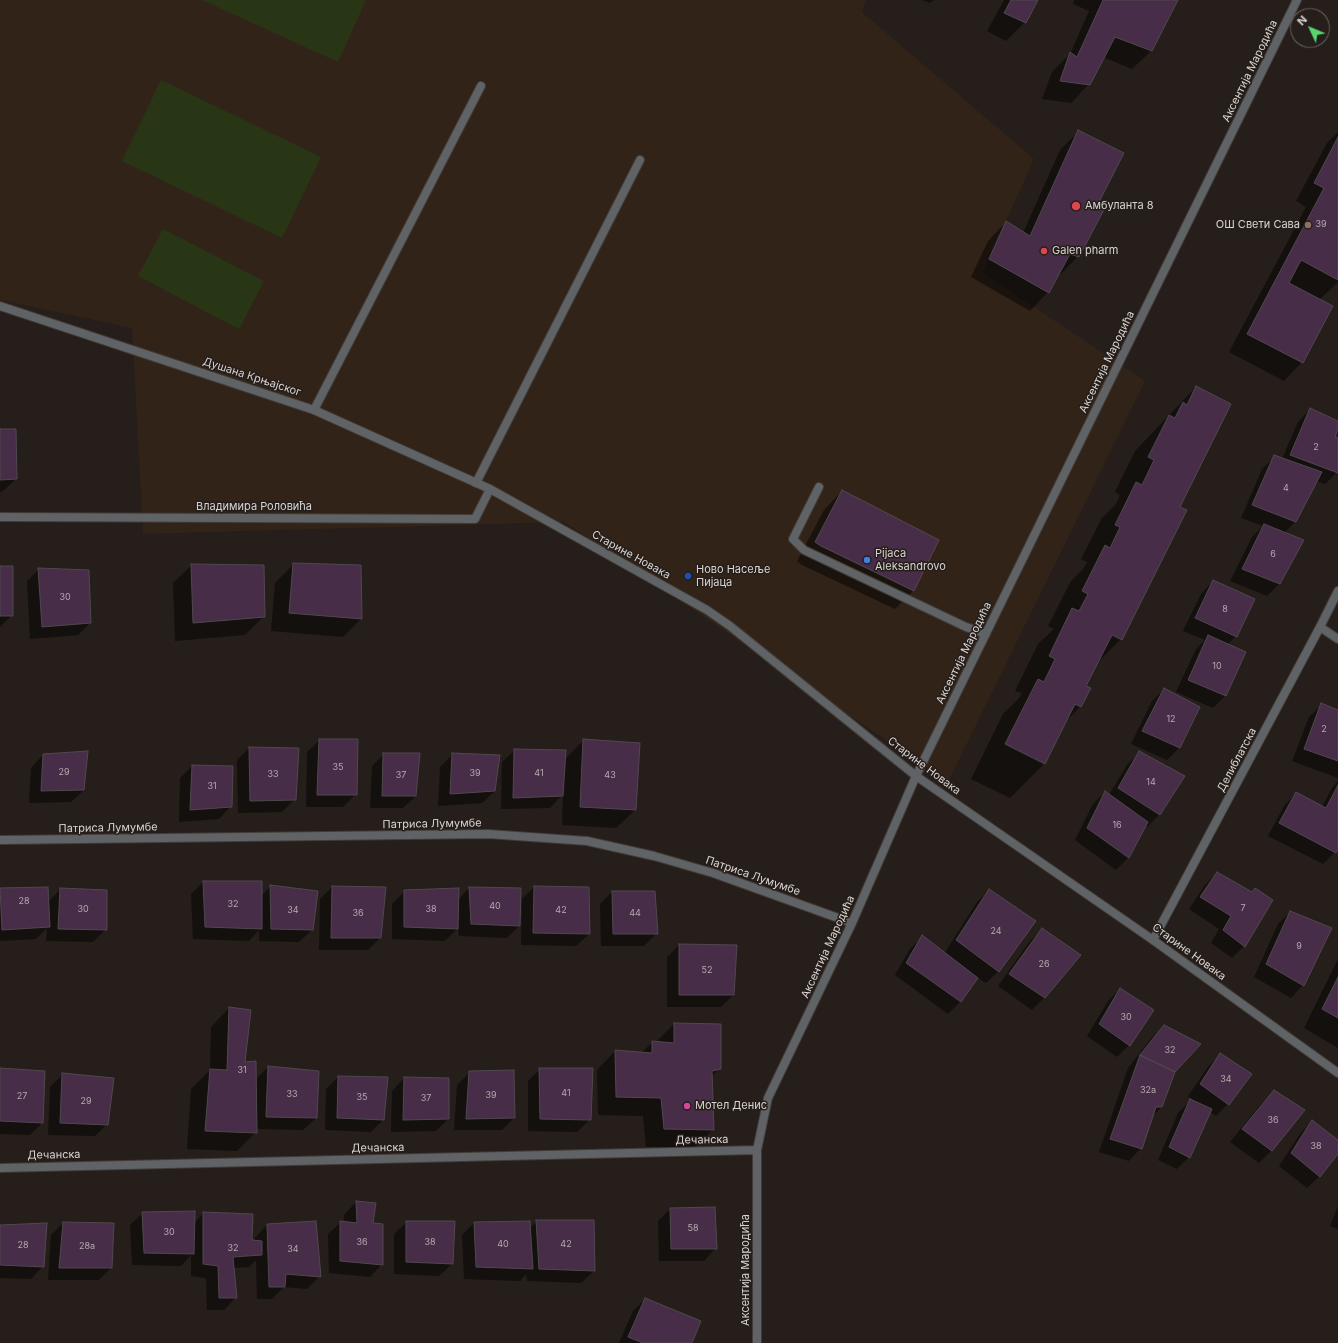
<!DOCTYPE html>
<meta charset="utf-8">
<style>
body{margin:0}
#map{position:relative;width:1338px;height:1343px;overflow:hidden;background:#251e1a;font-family:Inter,sans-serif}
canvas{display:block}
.north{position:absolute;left:1290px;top:8px;width:40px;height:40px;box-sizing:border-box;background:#251e1a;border:1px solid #6d6764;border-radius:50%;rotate:314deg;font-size:11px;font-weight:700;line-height:16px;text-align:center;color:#d9d4d2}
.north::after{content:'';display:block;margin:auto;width:14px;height:18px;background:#59d56f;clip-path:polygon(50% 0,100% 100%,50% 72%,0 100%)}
</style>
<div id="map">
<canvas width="1338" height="1343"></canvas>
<div class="north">N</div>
</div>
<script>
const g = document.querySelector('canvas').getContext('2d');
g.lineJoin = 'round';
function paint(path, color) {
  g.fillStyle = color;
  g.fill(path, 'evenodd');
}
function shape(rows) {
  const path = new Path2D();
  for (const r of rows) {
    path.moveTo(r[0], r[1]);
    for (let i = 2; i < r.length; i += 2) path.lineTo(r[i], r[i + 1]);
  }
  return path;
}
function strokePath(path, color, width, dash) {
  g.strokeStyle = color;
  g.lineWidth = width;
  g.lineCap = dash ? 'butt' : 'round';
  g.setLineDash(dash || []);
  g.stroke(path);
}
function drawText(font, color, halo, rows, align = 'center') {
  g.font = font + ' Inter,sans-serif';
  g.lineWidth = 3;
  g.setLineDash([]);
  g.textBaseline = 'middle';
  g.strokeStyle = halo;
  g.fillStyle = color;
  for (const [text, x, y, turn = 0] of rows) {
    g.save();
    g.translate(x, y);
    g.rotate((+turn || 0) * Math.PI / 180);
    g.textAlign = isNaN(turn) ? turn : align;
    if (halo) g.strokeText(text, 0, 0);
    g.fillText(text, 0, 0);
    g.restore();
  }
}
const commercial = shape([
 [0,0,866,0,862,12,1034,159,983,273,1145,381,948,782,564,522,143,534,132,328,0,300]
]);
const green = shape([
 [202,0,366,0,338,62],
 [161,80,321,157,282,238,122,161],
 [163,229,264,281,239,329,138,276]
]);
const shadow = shape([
 [922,0,934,0,930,3],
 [1004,0,1037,0,1025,22,1006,41,987,31],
 [1074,0,1177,0,1151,51,1132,69,1103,57,1089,84,1071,103,1042,99,1052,72,1070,54,1089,11,1073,4],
 [1078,132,1098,202,1078,256,1060,275,1058,274,1048,292,1030,311,971,277,988,241,1006,222,1023,233,1060,150],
 [1338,132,1338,282,1319,300,1302,362,1284,381,1229,352,1306,207,1296,201,1327,143],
 [1196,387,1179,507,1121,639,1095,665,1085,686,1089,689,1080,707,1065,722,1044,764,1010,798,971,779,1003,714,1019,698,1022,693,1015,691,1038,644,1054,629,1048,626,1071,581,1084,568,1087,562,1081,559,1102,518,1116,504,1120,495,1115,492,1135,451],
 [1310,409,1338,422,1338,426,1333,437,1338,439,1338,471,1325,484,1316,481,1295,522,1284,533,1302,540,1279,584,1267,596,1230,581,1252,537,1263,526,1241,518,1262,469,1275,457,1282,459,1298,422],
 [0,430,16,479,3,491,0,492],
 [842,491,913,591,895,609,802,565,797,561,824,510],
 [294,564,361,619,343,637,271,631,275,583],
 [192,565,264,616,245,635,175,641,173,583],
 [0,567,12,615,0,627],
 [39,569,88,571,90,623,78,635,30,639,27,581],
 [1213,581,1236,636,1227,645,1245,652,1225,696,1213,708,1176,692,1196,649,1205,640,1183,631,1201,594],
 [1164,689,1179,748,1167,760,1131,744,1152,701],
 [1321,705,1338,711,1338,778,1292,761,1309,717],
 [320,740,356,794,343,807,306,807,307,752],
 [584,740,635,810,616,828,562,825,563,794,550,808,501,809,502,762,515,750,564,760],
 [249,748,298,749,295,799,282,812,238,813,237,760],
 [1139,753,1183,777,1159,815,1147,827,1145,826,1128,858,1116,870,1075,840,1093,804,1105,792,1109,795,1127,765],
 [384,754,419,754,416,796,403,808,370,808,372,766],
 [453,754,495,791,482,803,438,806,440,767],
 [43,755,84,790,71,802,29,803,31,768],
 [192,766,231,806,219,819,179,822,180,778],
 [1338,781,1338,846,1335,852,1323,864,1268,836,1284,806,1296,793,1322,807,1332,788],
 [1217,873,1251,893,1255,889,1244,946,1232,958,1211,943,1219,929,1189,909,1205,885],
 [203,882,261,896,271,886,312,930,299,942,259,941,259,930,249,941,193,939,191,894],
 [332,887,380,938,368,950,319,950,320,899],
 [534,887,588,888,589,934,576,946,521,945,522,899],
 [47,888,48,902,61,889,106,929,93,942,46,941,47,928,36,939,0,941,0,889],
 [469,888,520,889,519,926,507,938,459,936,458,928,445,941,392,939,392,904,405,891,458,900],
 [989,890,999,971,986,983,977,977,960,1002,948,1014,895,975,910,949,922,937,944,954,977,902],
 [612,892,657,933,644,946,601,946,600,904],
 [1290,912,1303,985,1291,998,1254,977,1278,924],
 [1042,929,1045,997,1032,1010,998,986,1030,941],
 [679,945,733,995,721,1007,667,1007,667,957],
 [1338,959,1338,1048,1304,1028],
 [1120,989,1129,1045,1117,1057,1087,1036,1108,1001],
 [229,1008,244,1063,255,1080,268,1067,316,1118,303,1130,256,1129,256,1132,237,1151,187,1149,191,1089,210,1070,211,1027],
 [674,1024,720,1068,711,1077,713,1129,695,1148,646,1147,643,1116,598,1115,597,1070,615,1051,641,1053,653,1042,656,1042],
 [1164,1026,1174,1072,1162,1107,1151,1117,1141,1148,1129,1161,1099,1152,1128,1068,1151,1039],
 [1220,1054,1228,1104,1216,1116,1210,1112,1189,1157,1177,1169,1158,1160,1178,1113,1192,1099,1188,1096,1208,1067],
 [0,1069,42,1123,30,1135,0,1134],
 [540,1069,590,1119,577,1132,528,1131,528,1081],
 [470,1072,514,1118,502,1130,454,1130,457,1085],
 [63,1074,107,1124,95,1136,48,1135,50,1087],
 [338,1077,387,1078,383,1120,371,1132,325,1130,326,1089],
 [404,1078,448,1119,436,1131,391,1132,392,1091],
 [1274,1091,1303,1110,1271,1151,1259,1163,1230,1142,1262,1103],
 [1312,1121,1338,1141,1338,1152,1320,1176,1307,1188,1279,1166,1300,1134],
 [356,1202,372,1224,382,1264,370,1277,329,1273,328,1234,341,1222,344,1222,344,1215],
 [1338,1206,1338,1229,1330,1226],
 [670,1209,716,1248,704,1261,659,1261,658,1221],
 [143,1213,194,1223,204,1213,251,1241,255,1241,255,1238,267,1225,320,1276,307,1289,284,1287,272,1299,257,1299,256,1260,249,1267,233,1268,236,1297,224,1310,207,1310,206,1278,191,1276,191,1255,181,1266,132,1265,130,1225],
 [537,1221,593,1221,594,1271,581,1283,527,1281,526,1274,520,1281,464,1279,462,1235,474,1223,530,1228],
 [407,1222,452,1264,439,1276,394,1274,394,1234],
 [63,1223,111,1268,99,1280,48,1280,51,1235],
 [0,1226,43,1266,31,1279,0,1278],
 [645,1299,691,1343,619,1343,633,1311]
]);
const building = shape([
 [1011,0,1038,0,1026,23,1004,13,1011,0],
 [1103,0,1178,0,1152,51,1115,37,1090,85,1060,81,1070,52,1077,57,1103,0],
 [1078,130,1124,153,1099,202,1107,204,1088,240,1079,257,1070,254,1049,293,989,259,1006,221,1030,236,1078,130],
 [1338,137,1338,280,1301,260,1289,283,1333,306,1303,363,1247,334,1324,188,1314,183,1338,137],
 [1196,386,1231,404,1180,507,1187,510,1122,640,1112,635,1086,686,1091,688,1081,707,1075,704,1045,764,1005,744,1038,679,1044,682,1055,659,1049,656,1072,608,1079,611,1088,594,1082,591,1105,545,1110,548,1120,527,1115,525,1136,482,1142,485,1154,460,1148,457,1169,415,1175,418,1183,402,1187,405,1196,386],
 [1310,408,1338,421,1338,428,1335,437,1338,438,1338,473,1290,455,1310,408],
 [0,429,16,429,17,479,0,480,0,429],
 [1274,455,1322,472,1296,522,1252,505,1274,455],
 [842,490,939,540,914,591,821,546,815,542,842,490],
 [1264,524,1304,540,1280,584,1242,569,1264,524],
 [293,563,361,565,362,619,289,613,293,563],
 [191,564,264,565,265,617,193,623,191,564],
 [0,566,13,566,13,616,0,616,0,566],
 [38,568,89,570,91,623,42,627,38,568],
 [1213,580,1255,599,1237,637,1195,618,1213,580],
 [1208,635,1246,652,1226,696,1188,680,1208,635],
 [1164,688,1200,707,1180,748,1142,731,1164,688],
 [1321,703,1338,710,1338,761,1304,749,1321,703],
 [319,739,358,739,357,795,317,795,319,739],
 [583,739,640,743,636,810,580,807,583,739],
 [249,747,299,748,296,800,250,801,249,747],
 [514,749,566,750,563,796,513,798,514,749],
 [88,751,84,790,41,791,43,754,88,751],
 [1139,751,1185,776,1160,815,1118,788,1139,751],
 [383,753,420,753,416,796,382,796,383,753],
 [452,753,500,755,495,791,450,794,452,753],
 [192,765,233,766,232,807,190,810,192,765],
 [1338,785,1338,849,1336,853,1279,823,1296,792,1326,808,1338,785],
 [1105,791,1148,822,1129,858,1087,828,1105,791],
 [1217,872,1252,892,1255,888,1273,900,1245,947,1223,930,1231,916,1200,897,1217,872],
 [203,881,262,881,262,929,205,927,203,881],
 [270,885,318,891,313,930,271,929,270,885],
 [332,886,386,887,381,938,331,938,332,886],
 [534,886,589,887,590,934,533,933,534,886],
 [48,887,50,927,2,930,0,888,48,887],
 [469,887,521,888,520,926,471,924,469,887],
 [60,888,107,890,107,930,58,929,60,888],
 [459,888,458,929,404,927,404,890,459,888],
 [989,889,1036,921,999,972,956,940,989,889],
 [612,891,655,891,658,934,613,934,612,891],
 [1290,911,1332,928,1304,986,1266,964,1290,911],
 [1042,928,1081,955,1045,998,1009,974,1042,928],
 [922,935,978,978,961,1002,906,963,922,935],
 [679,944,737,945,734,995,679,995,679,944],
 [1338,977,1338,1018,1322,1009,1338,977],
 [1120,988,1154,1010,1130,1046,1099,1024,1120,988],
 [229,1007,251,1010,245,1062,256,1061,257,1133,205,1131,210,1069,227,1070,229,1007],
 [674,1023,721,1024,721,1069,712,1071,714,1130,664,1129,661,1098,616,1097,615,1050,652,1053,652,1041,674,1043,674,1023],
 [1164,1025,1201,1044,1175,1072,1140,1055,1164,1025],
 [1220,1053,1252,1074,1229,1105,1200,1084,1220,1053],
 [1140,1055,1175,1072,1162,1107,1156,1107,1142,1149,1110,1139,1140,1055],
 [268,1066,319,1071,317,1118,266,1117,268,1066],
 [0,1068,45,1071,43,1123,0,1121,0,1068],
 [539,1068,593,1068,591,1120,540,1119,539,1068],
 [514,1070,515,1118,466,1119,469,1071,514,1070],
 [62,1073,114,1078,108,1125,60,1123,62,1073],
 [338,1076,388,1077,384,1120,337,1118,338,1076],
 [404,1077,449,1078,449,1119,403,1120,404,1077],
 [1274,1090,1305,1110,1272,1151,1242,1129,1274,1090],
 [1190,1099,1212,1109,1190,1158,1169,1147,1190,1099],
 [1312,1120,1338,1140,1338,1154,1320,1177,1291,1153,1312,1120],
 [356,1201,376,1203,373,1223,383,1224,383,1265,340,1261,340,1221,357,1223,356,1201],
 [715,1207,717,1249,671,1249,670,1208,715,1207],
 [195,1211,194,1254,144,1253,142,1212,195,1211],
 [203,1212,253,1214,252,1240,262,1241,262,1255,233,1257,237,1298,219,1298,218,1266,203,1264,203,1212],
 [536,1220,594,1220,595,1271,539,1269,536,1220],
 [316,1221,321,1277,286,1274,285,1287,269,1287,267,1224,316,1221],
 [406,1221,455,1221,453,1264,406,1262,406,1221],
 [530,1221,533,1269,476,1267,474,1222,530,1221],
 [63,1222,114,1223,112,1268,59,1268,63,1222],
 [47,1223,44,1267,0,1265,0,1225,47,1223],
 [645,1298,701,1321,692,1343,643,1343,628,1337,645,1298]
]);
const service = shape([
 [314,410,481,86],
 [476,483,640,160],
 [819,487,793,539,804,550,966,627,986,634]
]);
const minor = shape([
 [0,517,475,519,490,489],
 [1320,627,1338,639],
 [0,840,488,834,587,841,654,856,713,873,852,923],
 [1153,940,1320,627,1338,591],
 [0,1168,757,1150],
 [757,1343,757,1150,768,1098,852,923,916,776,1297,0]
]);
const tertiary = shape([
 [0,306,314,410,490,489,707,610,730,626,916,776,1153,940,1338,1073]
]);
const markers = [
 [1076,206,5,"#e0444e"],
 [1308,225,4,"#8d6e63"],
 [1044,251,4,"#e0444e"],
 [867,560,4,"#3f7fe0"],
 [688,576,4,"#1a4fb4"],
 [687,1106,4,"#d1479c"]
];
const numberNames = [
 ["39",1321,224],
 ["2",1316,447],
 ["4",1286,488],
 ["6",1273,554],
 ["30",65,597],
 ["8",1225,609],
 ["10",1217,666],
 ["12",1171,719],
 ["2",1324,729],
 ["35",338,767],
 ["29",64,772],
 ["39",475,773],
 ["41",539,773],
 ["33",273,774],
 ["37",401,775],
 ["43",610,775],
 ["14",1151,782],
 ["31",212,786],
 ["16",1117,825],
 ["28",24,901],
 ["32",233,904],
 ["40",495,906],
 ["7",1243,908],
 ["30",83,909],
 ["38",431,909],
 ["34",293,910],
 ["42",561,910],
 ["36",358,913],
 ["44",635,913],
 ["24",996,931],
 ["9",1299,946],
 ["26",1044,964],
 ["52",707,970],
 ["30",1126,1017],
 ["32",1170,1050],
 ["31",242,1070],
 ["34",1226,1079],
 ["32a",1148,1090],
 ["41",566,1093],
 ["33",292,1094],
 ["39",491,1095],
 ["27",22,1096],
 ["35",362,1097],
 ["37",426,1098],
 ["29",86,1101],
 ["36",1273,1120],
 ["38",1316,1146],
 ["58",693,1228],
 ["30",169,1232],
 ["36",362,1242],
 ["38",430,1242],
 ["40",503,1244],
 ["42",566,1244],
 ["28",23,1245],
 ["28a",87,1246],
 ["32",233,1248],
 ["34",293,1249]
];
const streetNames = [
 ["Аксентија Мародића",1250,71,-64],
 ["Аксентија Мародића",1107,362,-64],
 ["Душана Крњајског",252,377,18],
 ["Владимира Роловића",254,507],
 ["Старине Новака",631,555,29],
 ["Аксентија Мародића",964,653,-64],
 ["Делиблатска",1237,760,-62],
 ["Старине Новака",924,766,37],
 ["Патриса Лумумбе",432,824,-1],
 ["Патриса Лумумбе",108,828,-1],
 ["Патриса Лумумбе",753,876,19],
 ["Аксентија Мародића",828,947,-65],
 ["Старине Новака",1189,952,36],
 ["Дечанска",702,1140,-1],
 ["Дечанска",378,1148,-1],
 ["Дечанска",54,1155,-1],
 ["Аксентија Мародића",746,1270,-90]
];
const poiNames = [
 ["Амбуланта 8",1085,206],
 ["ОШ Свети Сава",1300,225,"right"],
 ["Galen pharm",1052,251],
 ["Pijaca",875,554],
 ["Aleksandrovo",875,567],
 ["Ново Насеље",696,570],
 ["Пијаца",696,583],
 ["Мотел Денис",695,1106]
];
paint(commercial, '#322318');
paint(green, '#293616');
paint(shadow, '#0007');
paint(building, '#472d47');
strokePath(building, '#4f494f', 1);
strokePath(service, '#423b37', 10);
strokePath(minor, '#423b37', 10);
strokePath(tertiary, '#423b37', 10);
strokePath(service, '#5f6365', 8);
strokePath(minor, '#5f6365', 8);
strokePath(tertiary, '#5f6365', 8);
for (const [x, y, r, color] of markers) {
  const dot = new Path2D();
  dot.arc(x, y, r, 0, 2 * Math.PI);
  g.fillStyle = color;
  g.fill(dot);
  strokePath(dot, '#251e1a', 1.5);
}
drawText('9px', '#b4aaaf', null, numberNames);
drawText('11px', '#d9d4d2', '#251e1a', streetNames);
drawText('11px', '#d9d4d2', '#251e1a', poiNames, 'left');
</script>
